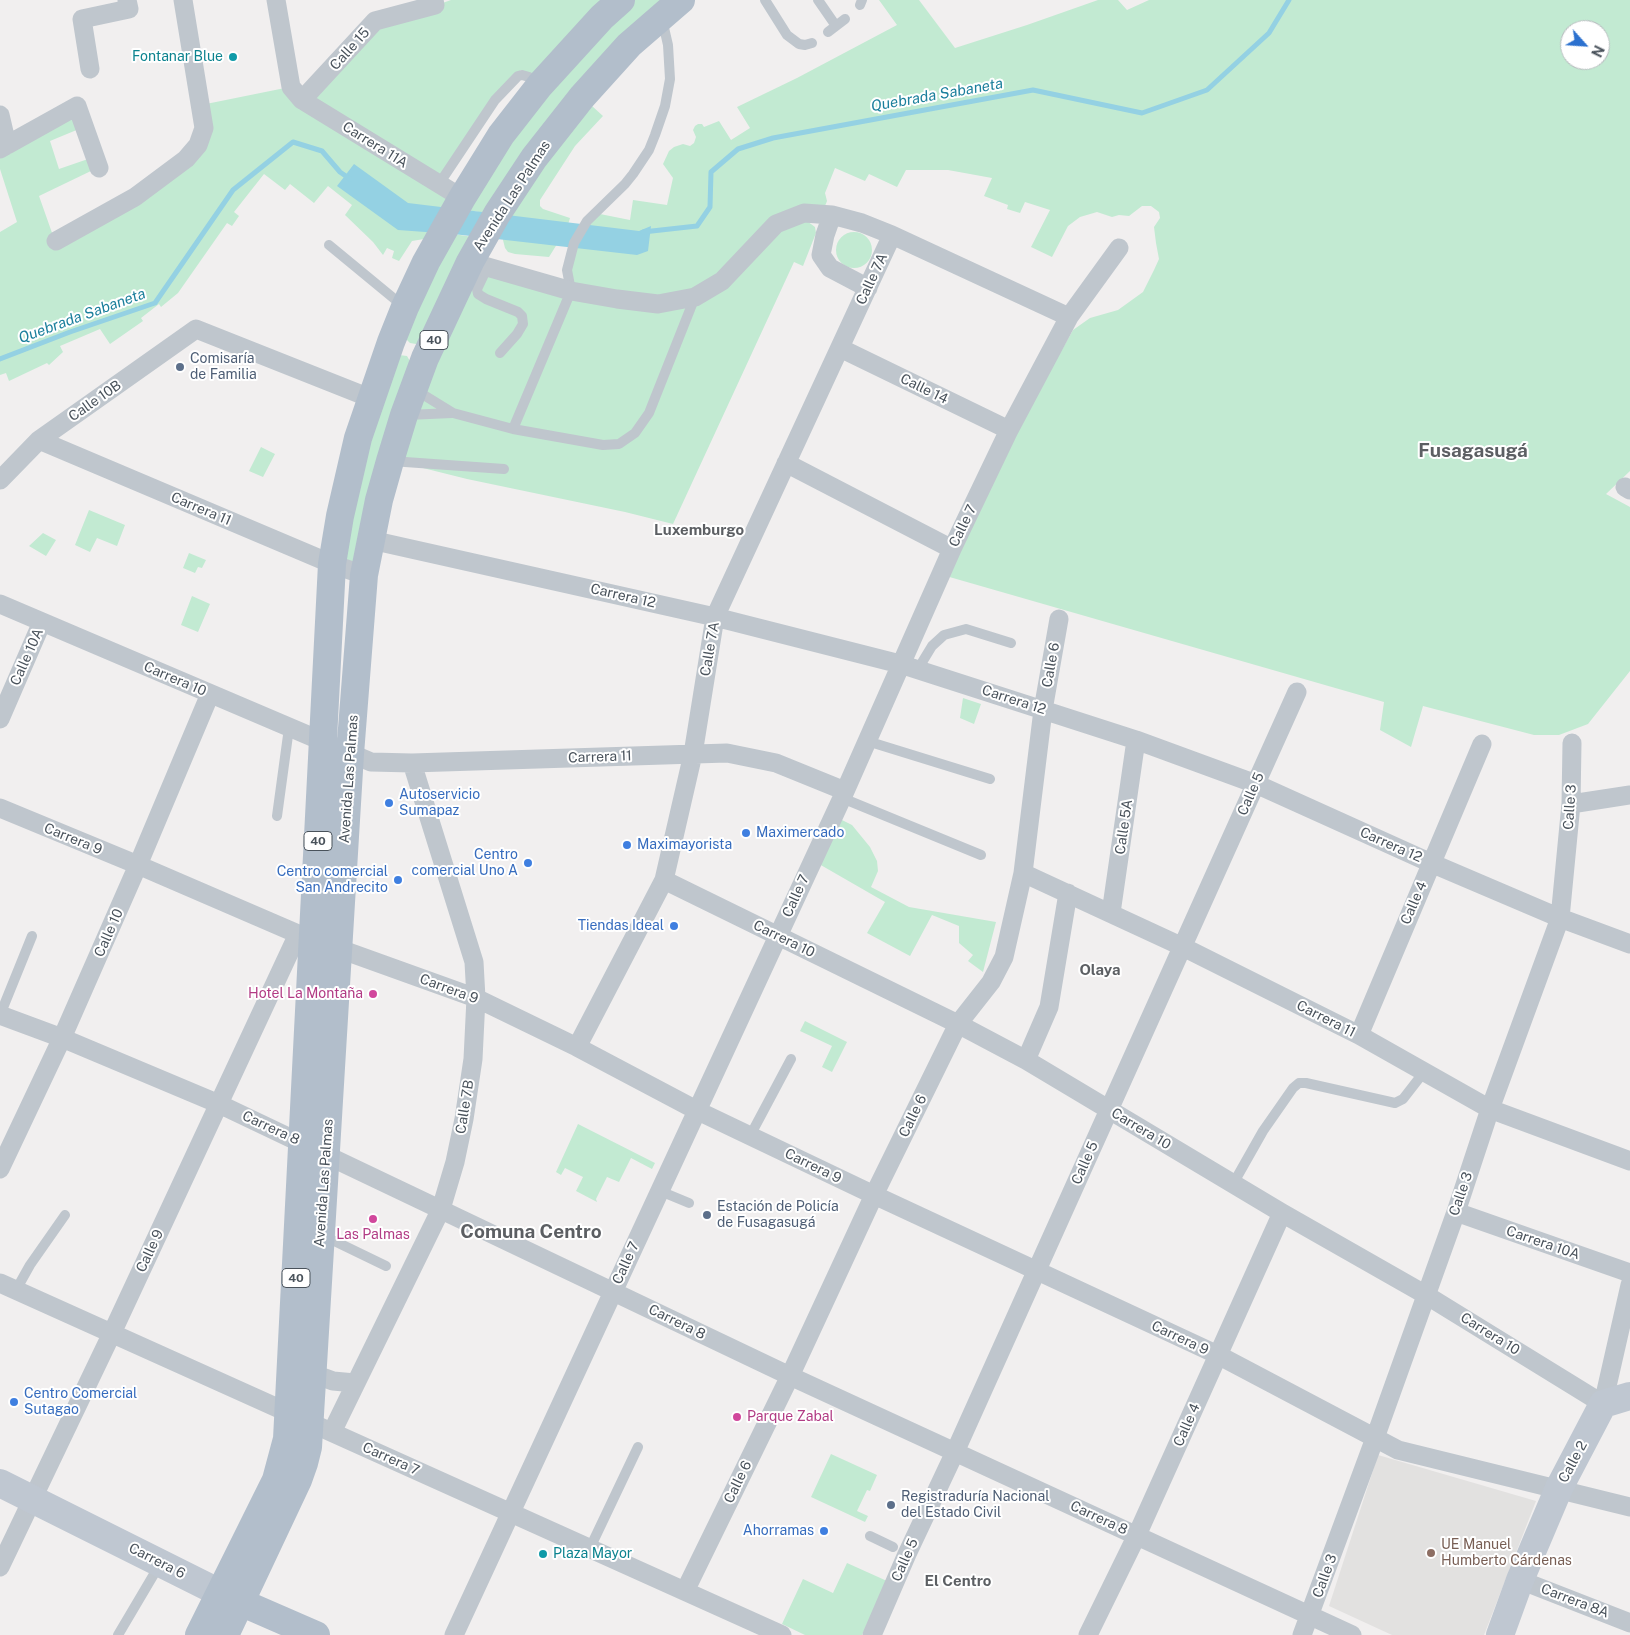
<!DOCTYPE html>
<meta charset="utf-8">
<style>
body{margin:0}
#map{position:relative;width:1630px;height:1635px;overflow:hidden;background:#f1efef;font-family:"Public Sans",sans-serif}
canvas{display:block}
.north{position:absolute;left:1560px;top:20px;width:50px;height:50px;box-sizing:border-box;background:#fff;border:1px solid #b6babd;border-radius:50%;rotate:116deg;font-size:14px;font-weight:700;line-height:20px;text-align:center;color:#49525b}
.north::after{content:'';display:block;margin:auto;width:18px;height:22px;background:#2c71cf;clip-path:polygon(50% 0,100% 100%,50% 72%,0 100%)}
</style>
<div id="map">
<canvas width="1630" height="1635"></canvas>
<div class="north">N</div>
</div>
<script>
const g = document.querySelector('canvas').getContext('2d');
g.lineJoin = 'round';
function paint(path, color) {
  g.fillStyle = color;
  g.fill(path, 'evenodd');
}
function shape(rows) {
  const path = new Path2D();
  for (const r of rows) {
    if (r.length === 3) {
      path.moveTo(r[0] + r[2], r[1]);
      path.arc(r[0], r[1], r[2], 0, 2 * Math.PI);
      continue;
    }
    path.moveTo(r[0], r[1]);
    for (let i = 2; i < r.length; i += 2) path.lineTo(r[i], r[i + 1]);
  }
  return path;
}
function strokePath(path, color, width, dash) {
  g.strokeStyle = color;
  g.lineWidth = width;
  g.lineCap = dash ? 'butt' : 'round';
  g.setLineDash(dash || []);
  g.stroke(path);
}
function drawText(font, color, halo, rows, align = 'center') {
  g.font = font + ' "Public Sans",sans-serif';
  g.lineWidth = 4;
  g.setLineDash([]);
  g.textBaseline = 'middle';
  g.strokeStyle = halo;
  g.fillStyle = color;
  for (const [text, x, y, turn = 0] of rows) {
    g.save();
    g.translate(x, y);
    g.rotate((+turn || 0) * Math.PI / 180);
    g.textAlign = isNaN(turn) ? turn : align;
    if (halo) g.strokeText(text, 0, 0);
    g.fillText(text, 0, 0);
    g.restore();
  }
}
const education = shape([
 [1378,1455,1536,1501,1484,1635,1392,1635,1329,1606]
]);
const green = shape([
 [451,0,607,0,535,77,521,70,440,178,312,99,378,26],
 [635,0,665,0,486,213,466,210,509,140,609,23],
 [879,0,919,0,955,48,1027,25,1098,0,1118,0,1127,10,1149,0,1630,0,1630,471,1606,494,1630,507,1630,671,1588,724,1559,735,1534,735,1423,706,1411,747,1380,730,1384,702,946,576,1016,431,1073,330,1090,318,1118,310,1143,292,1154,270,1159,259,1156,243,1154,227,1160,218,1159,212,1151,206,1142,206,1129,216,1119,215,1112,217,1097,212,1080,217,1068,226,1052,257,1031,247,1050,210,1025,202,1020,213,1007,209,1008,205,984,196,992,178,948,170,906,170,897,187,869,174,865,181,835,168,825,193,827,201,825,206,802,206,719,275,690,291,660,298,573,286,571,275,572,265,578,244,591,222,600,214,630,220,633,200,667,205,673,178,663,164,669,151,674,147,683,144,690,146,694,143,696,137,693,130,695,126,698,124,702,124,704,127,719,121,731,140,750,128,737,107,797,78,897,25],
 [1570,30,1600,30,1600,60,1570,60],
 [285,88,451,199,424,239,412,241,399,261,392,258,394,251,387,248,383,255,373,242,345,215,352,205,328,186,314,203,290,184,285,190,264,174,234,212,239,216,232,226,227,223,178,293,161,307,159,304,141,318,143,321,110,344,100,329,60,346,63,352,49,365,47,363,9,381,6,373,0,375,0,232,17,222,0,169,0,156,74,115,79,129,50,141,59,169,88,159,93,170,39,196,57,247,190,163,206,104],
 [592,106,603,116,575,146,540,200,540,206,543,209,570,218,567,228,549,257,515,254,508,252,505,248,503,240,506,224,541,164],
 [807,221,815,227,816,233,803,266,794,262,673,524,625,512,467,479,411,465,401,459,434,360,476,271,697,302,779,230],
 [854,250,18],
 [453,234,473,237,422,341,416,344,410,343,406,339,406,329],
 [399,355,407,356,411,363,353,562,347,562,343,553,357,482],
 [261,447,275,454,263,477,249,471],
 [89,510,125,525,117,546,97,538,90,552,75,545],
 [43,533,56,540,46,556,29,546],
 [189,553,206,560,202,568,198,567,195,573,183,568],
 [192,596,210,604,198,632,181,625],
 [963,698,981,704,974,724,960,718],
 [840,819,852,825,870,847,877,861,878,871,871,887,909,907,996,922,983,972,968,961,973,955,959,943,959,926,932,915,910,956,867,933,885,902,819,864],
 [805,1021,847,1042,832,1072,822,1067,832,1046,800,1031],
 [578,1124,655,1163,652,1169,631,1158,619,1182,607,1177,596,1199,597,1202,576,1191,583,1177,565,1168,561,1175,556,1172],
 [831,1454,877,1475,870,1491,867,1490,857,1511,868,1516,865,1522,811,1497],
 [847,1563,887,1581,862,1635,805,1635,782,1624,803,1579,833,1593]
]);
const water = shape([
 [354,164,408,203,639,231,651,226,648,251,637,255,453,234,398,230,337,186]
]);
const stream = shape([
 [643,232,697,226,710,207,711,172,738,149,773,138,1033,90,1142,113,1207,90,1269,33,1289,0],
 [0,359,70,332,155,303,233,190,293,142,322,151,340,172,350,179]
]);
const lane = shape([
 [765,0,787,35,799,44,805,45,812,43],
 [818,0,836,26],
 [860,5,862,0],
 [828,32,845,19],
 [439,184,495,100,518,76,522,75,529,77,539,84],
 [329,245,403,306],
 [487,268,477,289,478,294,486,299,518,312,522,316,523,324,517,334,500,353],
 [414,389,453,413,513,429,603,445,619,444,635,433,649,413,695,297],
 [407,415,452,413],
 [513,429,571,291,567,270,574,243,587,221,625,184,633,174,649,150,655,135,665,106,670,79,668,45,662,19],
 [391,461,504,469],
 [918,669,932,646,944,635,966,629,1011,643],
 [867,741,990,779],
 [842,798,981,855],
 [277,816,289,728],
 [0,1015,32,936],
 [750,1136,791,1059],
 [1233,1184,1263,1131,1293,1088,1299,1083,1306,1083,1395,1103,1403,1099,1424,1072],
 [660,1191,689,1203],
 [324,1236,386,1266],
 [16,1290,30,1265,65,1215],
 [870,1536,893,1547],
 [590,1548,638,1447],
 [118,1635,160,1564]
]);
const street = shape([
 [276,0,291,87,302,100,462,198],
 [90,69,82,19,129,9,127,0],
 [302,100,375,21,435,5,434,0],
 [0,115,7,145],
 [0,149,77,106,99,168],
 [832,215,825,235,821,255,830,268,868,288],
 [56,241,135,197,186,159,198,145,204,128,183,0],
 [470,262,571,291,617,299,658,304,695,297,722,281,776,224,804,213,832,215,862,223,892,235,1069,317],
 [840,348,1009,430],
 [39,440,332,564,364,575],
 [786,463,952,549],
 [0,480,39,440,196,329,370,398],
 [1625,487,1630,490],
 [371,540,715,617,900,664,1043,710,1136,740,1256,784,1431,863,1560,918,1630,944],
 [0,604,371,762,412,763,727,753,776,763,845,791],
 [0,719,42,622],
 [1571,804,1630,795],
 [0,808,138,865,298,934,476,998,577,1047,698,1111,874,1195,1218,1355,1398,1450,1630,1507],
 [1023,873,1183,947,1359,1035,1490,1109,1630,1161],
 [664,880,958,1024,1026,1060,1282,1213,1426,1295,1603,1404,1630,1285],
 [1111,913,1136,740],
 [0,1015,62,1038,219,1104,790,1376,1352,1635],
 [1359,1035,1482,744],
 [577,1047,664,880,693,754,715,617,892,235],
 [1026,1060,1049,1007,1068,893],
 [0,1169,62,1038,138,865,210,694],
 [1456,1212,1630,1273],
 [0,1283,782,1635],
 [311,1373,333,1381,355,1383],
 [332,1432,441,1209,455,1162,464,1119,473,1059,476,998,474,962,412,763],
 [0,1567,112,1333,298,934],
 [1520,1580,1630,1623],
 [685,1591,790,1376,874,1195,958,1024,991,982,1004,957,1023,873,1043,710,1059,619],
 [454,1635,842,798,952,549,1009,430,1069,317,1119,248],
 [872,1635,907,1554,955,1452,1297,692],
 [1088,1635,1137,1535,1282,1213],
 [1302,1635,1375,1438,1456,1212,1490,1109,1560,918,1571,804,1572,743]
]);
const secondary = shape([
 [0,1483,220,1593],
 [1500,1635,1520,1580,1559,1488,1603,1404,1630,1396]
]);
const primary = shape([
 [224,1595,316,1635],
 [199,1635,276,1480,287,1439,332,564,340,516,358,438,391,342,405,307,426,262,462,198,501,135,540,85,602,17,621,0],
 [225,1635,298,1480,304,1463,308,1447,350,754,364,575,379,500,390,461,404,415,425,358,470,262,497,214,534,158,582,97,629,45,681,0]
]);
const markers = [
 [233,57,5,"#0f9aa8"],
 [180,367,5,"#5c6f8a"],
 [389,803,5,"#3f7fe0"],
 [746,833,5,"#3f7fe0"],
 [627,845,5,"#3f7fe0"],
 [528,863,5,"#3f7fe0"],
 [398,880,5,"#3f7fe0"],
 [674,926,5,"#3f7fe0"],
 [373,994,5,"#d1479c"],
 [707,1215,5,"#5c6f8a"],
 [373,1219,5,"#d1479c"],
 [14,1402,5,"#3f7fe0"],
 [737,1417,5,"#d1479c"],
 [891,1505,5,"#5c6f8a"],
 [824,1531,5,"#3f7fe0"],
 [1431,1553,5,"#8d6e63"],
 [543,1554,5,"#0f9aa8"]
];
const shields = [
 [434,340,28],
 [318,841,28],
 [296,1278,28]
];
const shieldNames = [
 ["40",434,340],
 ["40",318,841],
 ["40",296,1278]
];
const streetNames = [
 ["Calle 15",350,49,-48],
 ["Carrera 11A",375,145,32],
 ["Avenida Las Palmas",512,196,-57],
 ["Calle 7A",872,279,-65],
 ["Calle 14",924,389,26],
 ["Calle 10B",95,401,-35],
 ["Carrera 11",201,509,23],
 ["Calle 7",963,526,-64],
 ["Carrera 12",623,596,13],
 ["Calle 7A",710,649,-80],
 ["Calle 10A",27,657,-66],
 ["Calle 6",1051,665,-80],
 ["Carrera 10",175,679,23],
 ["Carrera 12",1014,700,18],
 ["Carrera 11",600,757,-2],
 ["Avenida Las Palmas",349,779,-86],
 ["Calle 5",1251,794,-66],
 ["Calle 3",1570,807,-86],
 ["Calle 5A",1124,827,-82],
 ["Carrera 9",73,839,22],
 ["Carrera 12",1391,845,24],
 ["Calle 7",796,896,-65],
 ["Calle 4",1414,903,-67],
 ["Calle 10",109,933,-66],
 ["Carrera 10",784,939,26],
 ["Carrera 9",449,989,20],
 ["Carrera 11",1326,1019,27],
 ["Calle 7B",465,1107,-81],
 ["Calle 6",913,1116,-64],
 ["Carrera 8",271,1128,25],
 ["Carrera 10",1141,1129,31],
 ["Calle 5",1085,1163,-66],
 ["Carrera 9",813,1166,26],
 ["Avenida Las Palmas",324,1183,-86],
 ["Calle 3",1461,1194,-71],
 ["Carrera 10A",1543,1243,19],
 ["Calle 9",150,1251,-65],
 ["Calle 7",626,1263,-65],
 ["Carrera 8",677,1322,26],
 ["Carrera 10",1490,1334,32],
 ["Carrera 9",1180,1338,25],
 ["Calle 4",1187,1425,-66],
 ["Carrera 7",391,1459,24],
 ["Calle 2",1573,1462,-62],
 ["Calle 6",738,1482,-64],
 ["Carrera 8",1099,1518,25],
 ["Calle 5",905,1560,-66],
 ["Carrera 6",157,1561,27],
 ["Calle 3",1325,1576,-70],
 ["Carrera 8A",1575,1601,21]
];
const cultureNames = [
 ["Fontanar Blue",223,57],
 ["Plaza Mayor",553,1554,"left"]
];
const serviceNames = [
 ["Comisaría",190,359],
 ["de Familia",190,375],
 ["Estación de Policía",717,1207],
 ["de Fusagasugá",717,1223],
 ["Registraduría Nacional",901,1497],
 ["del Estado Civil",901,1513]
];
const shopNames = [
 ["Autoservicio",399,795],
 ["Sumapaz",399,811],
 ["Maximercado",756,833],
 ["Maximayorista",637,845],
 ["Centro",518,855,"right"],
 ["comercial Uno A",518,871,"right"],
 ["Centro comercial",388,872,"right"],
 ["San Andrecito",388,888,"right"],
 ["Tiendas Ideal",664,926,"right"],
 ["Centro Comercial",24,1394],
 ["Sutagao",24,1410],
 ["Ahorramas",814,1531,"right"]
];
const hotelNames = [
 ["Hotel La Montaña",363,994],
 ["Las Palmas",373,1235,"center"],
 ["Parque Zabal",747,1417,"left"]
];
const educationNames = [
 ["UE Manuel",1441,1545],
 ["Humberto Cárdenas",1441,1561]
];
const waterNames = [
 ["Quebrada Sabaneta",937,95,-10],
 ["Quebrada Sabaneta",82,316,-20]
];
const neighbourhoodNames = [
 ["Luxemburgo",699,530],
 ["Olaya",1100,970],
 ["El Centro",958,1581]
];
const districtNames = [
 ["Fusagasugá",1473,451],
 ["Comuna Centro",531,1232]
];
paint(education, '#e2e1e0');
paint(green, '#c2ead2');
paint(water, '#94d1e3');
strokePath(stream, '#94d1e3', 5);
strokePath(lane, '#bfc6cd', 10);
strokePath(street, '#bfc6cd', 19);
strokePath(secondary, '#bfc7d1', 28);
strokePath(primary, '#b2becb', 28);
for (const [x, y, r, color] of markers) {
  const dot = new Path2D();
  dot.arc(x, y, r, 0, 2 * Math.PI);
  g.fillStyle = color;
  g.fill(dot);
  strokePath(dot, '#fff', 2);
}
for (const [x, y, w] of shields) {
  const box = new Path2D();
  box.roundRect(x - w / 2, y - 9.5, w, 19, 4);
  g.fillStyle = '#fff';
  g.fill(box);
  strokePath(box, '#49525b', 1);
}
drawText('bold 12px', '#49525b', null, shieldNames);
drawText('14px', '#49525b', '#fff', streetNames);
drawText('14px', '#0d838f', '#fff', cultureNames, 'right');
drawText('14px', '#4e5e75', '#fff', serviceNames, 'left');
drawText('14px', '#366cbe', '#fff', shopNames, 'left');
drawText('14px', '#b23c85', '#fff', hotelNames, 'right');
drawText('14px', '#785e54', '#fff', educationNames, 'left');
drawText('italic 15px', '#1b7f9c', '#fff', waterNames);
drawText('bold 15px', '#5c5f63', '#fff', neighbourhoodNames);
drawText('bold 19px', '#5c5f63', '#fff', districtNames);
</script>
